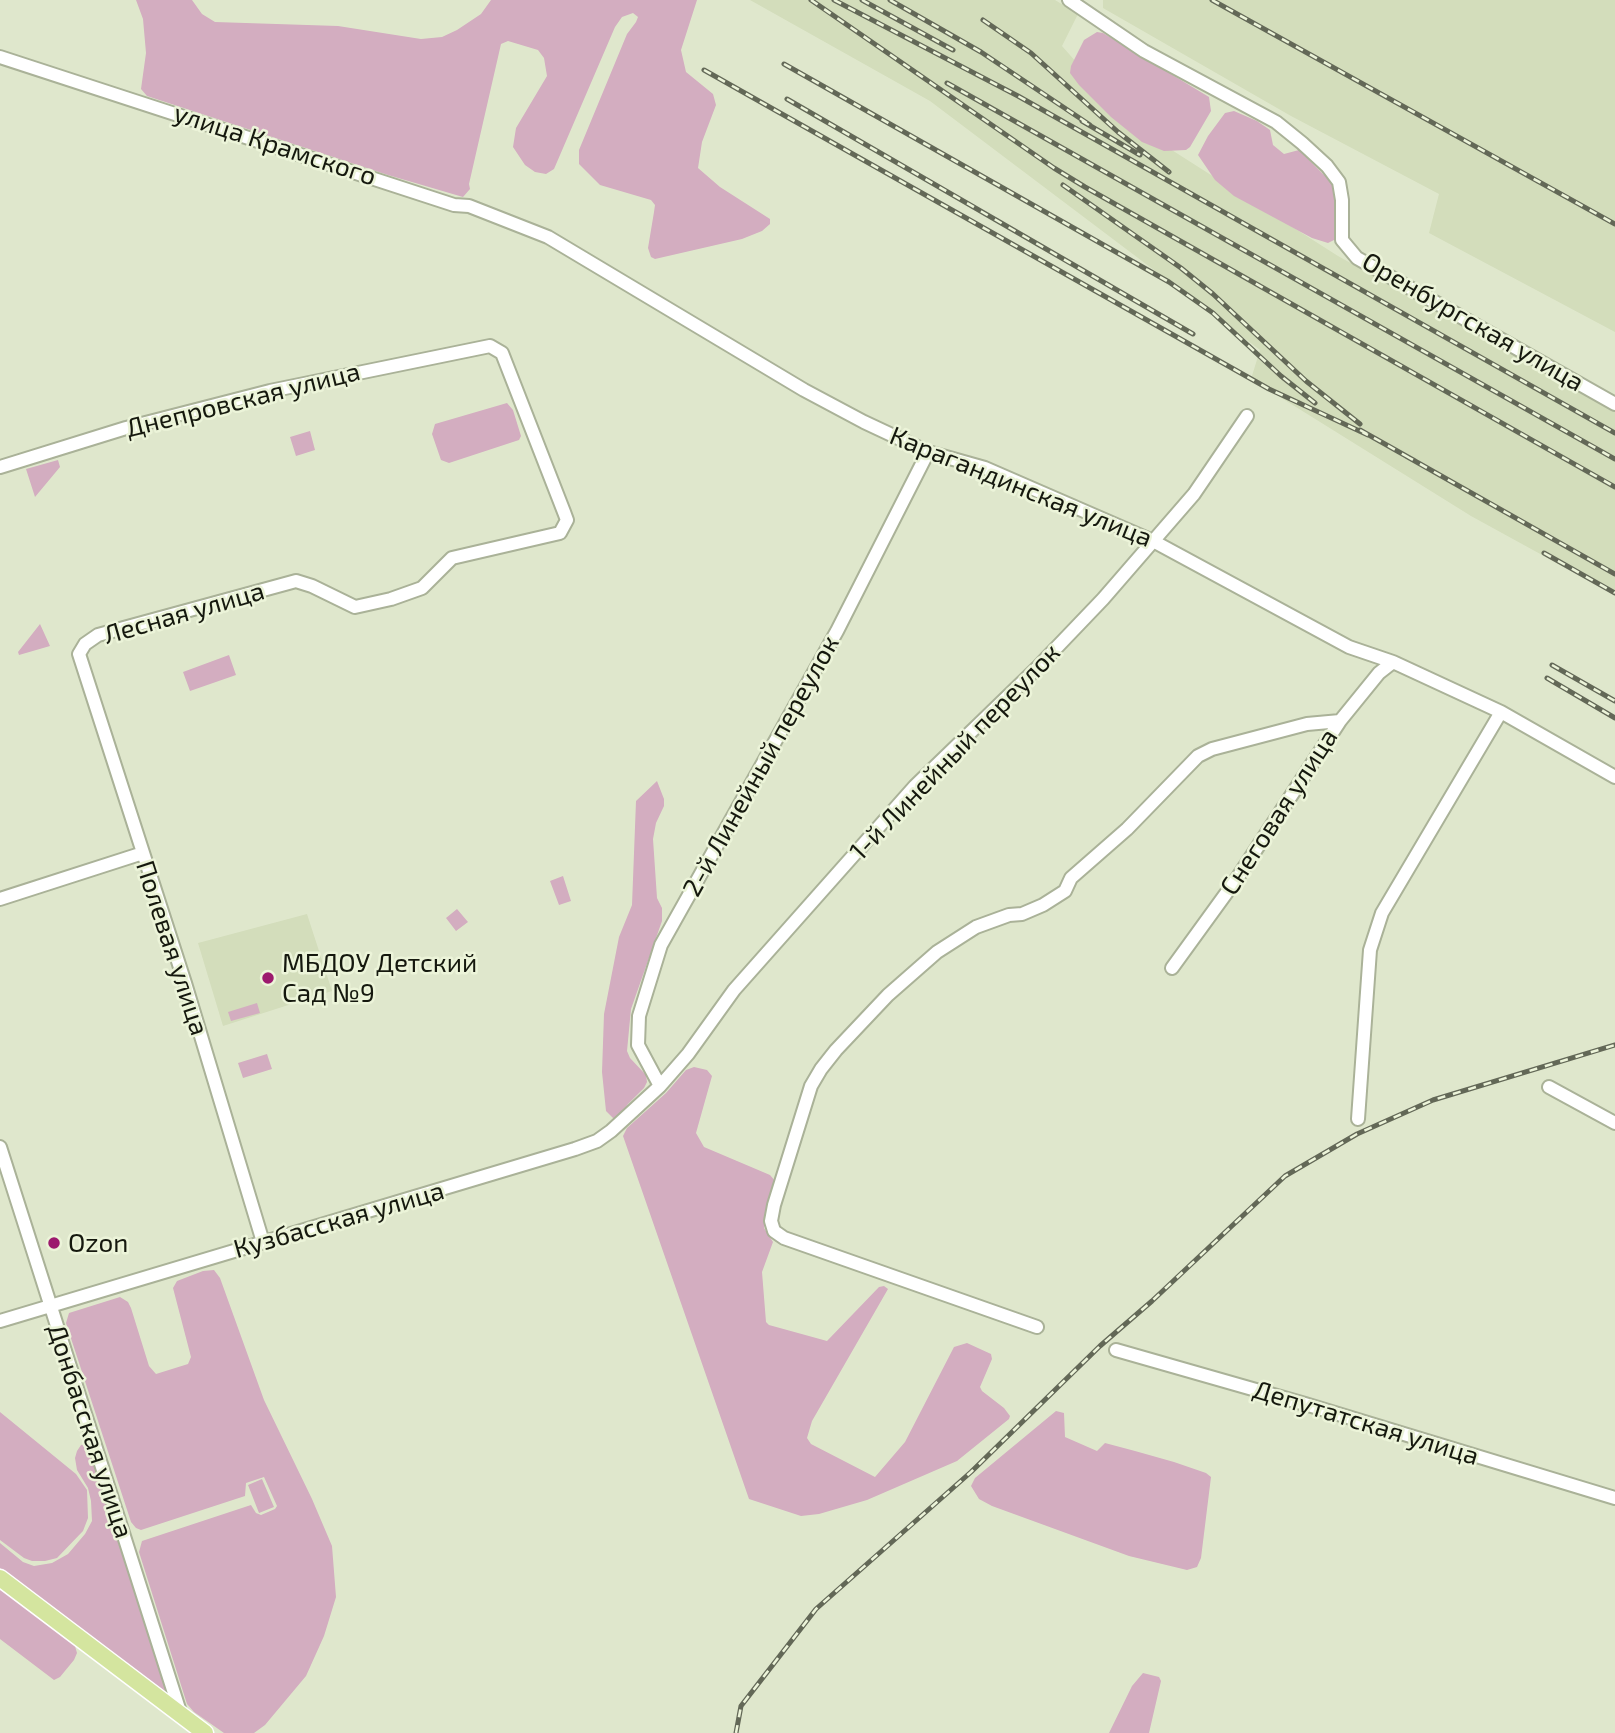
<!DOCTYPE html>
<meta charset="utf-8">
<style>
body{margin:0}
canvas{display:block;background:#dfe7cc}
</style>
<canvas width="1615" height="1733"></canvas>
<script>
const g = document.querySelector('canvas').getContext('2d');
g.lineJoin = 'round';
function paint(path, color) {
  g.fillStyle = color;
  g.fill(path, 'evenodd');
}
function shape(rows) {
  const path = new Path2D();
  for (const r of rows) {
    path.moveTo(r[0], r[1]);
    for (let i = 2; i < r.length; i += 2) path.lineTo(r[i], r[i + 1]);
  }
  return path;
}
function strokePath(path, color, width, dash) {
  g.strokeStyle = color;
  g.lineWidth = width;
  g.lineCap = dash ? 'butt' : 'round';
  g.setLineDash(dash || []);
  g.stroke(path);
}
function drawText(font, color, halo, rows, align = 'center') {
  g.font = font + ' "Exo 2",sans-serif';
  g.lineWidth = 5;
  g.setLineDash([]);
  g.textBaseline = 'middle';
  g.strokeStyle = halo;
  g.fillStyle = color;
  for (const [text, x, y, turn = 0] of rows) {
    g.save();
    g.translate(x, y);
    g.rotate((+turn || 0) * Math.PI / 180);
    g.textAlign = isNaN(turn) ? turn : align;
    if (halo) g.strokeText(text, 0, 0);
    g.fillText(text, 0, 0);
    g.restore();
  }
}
const built = shape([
 [750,0,1055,0,1078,14,1062,46,1131,124,1338,256,1615,410,1615,595,1471,516,1251,379,1260,350,930,101],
 [1103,0,1615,0,1615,332,1429,233,1439,194,1291,116,1103,8],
 [307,914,332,991,223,1026,198,943]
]);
const green = shape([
 [136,0,192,0,202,14,215,22,338,26,421,39,442,37,457,30,481,14,491,0,697,0,681,50,686,72,713,94,716,105,702,142,698,168,720,187,770,219,770,224,762,231,742,239,655,259,651,257,648,248,654,212,655,205,651,200,600,185,579,164,579,150,627,34,636,22,638,17,633,13,622,17,615,27,554,169,546,174,535,172,525,165,513,147,516,128,547,76,544,58,538,50,508,41,501,44,469,184,470,189,463,197,388,175,147,96,141,89,146,53,143,19],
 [1097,32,1103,33,1209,97,1211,111,1190,147,1186,150,1164,151,1142,142,1111,117,1079,85,1070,73,1071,66,1084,40],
 [1234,111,1257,121,1270,130,1273,145,1284,154,1299,150,1330,181,1335,188,1337,205,1337,236,1334,240,1328,243,1312,238,1234,196,1215,180,1198,155,1208,136,1225,113],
 [507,403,513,410,521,436,519,440,449,463,441,460,432,434,435,424],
 [310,431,315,450,296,456,290,437],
 [58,460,60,467,35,497,26,469],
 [40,624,50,646,19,655,18,652],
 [229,655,236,675,190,691,183,672],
 [657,781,664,799,664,806,656,823,653,839,657,898,662,908,662,921,631,1009,627,1051,630,1058,646,1075,647,1082,644,1088,628,1104,617,1119,614,1119,606,1111,602,1072,604,1014,619,937,632,905,636,801],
 [563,876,571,901,559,905,550,881],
 [457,909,468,922,456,931,446,918],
 [257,1003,260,1013,231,1021,228,1012],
 [267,1054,272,1069,243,1078,238,1063],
 [694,1067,707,1070,712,1076,696,1133,704,1147,770,1175,776,1182,764,1228,773,1242,762,1272,766,1322,769,1325,827,1341,879,1287,884,1286,888,1289,812,1421,807,1438,811,1444,875,1477,905,1442,954,1347,967,1343,991,1354,992,1359,980,1387,982,1391,1004,1408,1010,1416,1009,1419,957,1461,867,1500,819,1514,801,1516,749,1499,623,1136,627,1128,666,1093,686,1070],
 [214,1270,220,1278,264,1400,312,1499,332,1546,336,1597,324,1636,306,1676,265,1725,254,1733,224,1733,194,1712,187,1704,139,1552,142,1541,251,1505,256,1513,261,1515,275,1509,277,1506,264,1477,246,1483,245,1496,141,1530,136,1528,131,1522,66,1323,69,1313,120,1297,128,1302,131,1308,149,1366,156,1374,188,1364,191,1357,173,1288,177,1281,203,1271],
 [1056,1411,1064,1413,1065,1437,1097,1451,1105,1443,1135,1451,1174,1462,1206,1473,1211,1477,1201,1558,1197,1567,1187,1570,1129,1556,992,1506,979,1499,971,1486,975,1478],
 [0,1412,76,1474,87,1490,88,1518,83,1531,57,1558,45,1561,32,1561,24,1558,0,1540],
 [85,1444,89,1446,167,1693,0,1568,0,1543,23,1562,34,1566,52,1563,68,1554,85,1534,92,1521,91,1501,88,1488,77,1470,75,1458,77,1451,81,1445],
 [262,1479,274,1507,259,1513,248,1485],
 [0,1589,75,1646,77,1653,74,1660,60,1677,54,1680,0,1639],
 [1143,1673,1159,1677,1161,1681,1149,1733,1109,1733,1132,1686]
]);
const minor = shape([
 [1069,0,1144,51,1276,122,1302,143,1327,166,1339,182,1342,200,1342,240,1357,258,1615,404],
 [0,57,454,205,469,206,548,237,804,390,864,422,928,452,985,468,1153,541,1349,647,1393,662,1501,712,1615,777],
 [0,467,126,428,270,391,490,346,502,353,564,512,567,520,560,533,452,558,422,588,391,599,355,607,312,586,296,581,98,635,85,644,79,654,185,983,263,1242],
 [0,899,143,853],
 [1172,968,1238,877,1340,721,1379,673,1393,662],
 [660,1086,638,1045,639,1016,661,945,837,631,928,452],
 [1549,1087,1615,1123],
 [1358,1119,1370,950,1382,913,1501,712],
 [0,1147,181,1715],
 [0,1321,575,1149,597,1141,611,1131,660,1086,688,1054,734,990,915,786,1037,668,1103,599,1194,494,1247,416],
 [1037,1327,784,1238,774,1231,771,1221,774,1205,811,1086,821,1069,836,1050,888,995,937,952,976,927,1009,915,1022,914,1043,905,1065,891,1071,878,1127,829,1198,756,1212,749,1307,724,1340,721],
 [1116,1350,1305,1404,1615,1498]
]);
const major = shape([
 [0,1578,205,1733]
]);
const rail = shape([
 [811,0,1054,168,1085,187,1615,487],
 [834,0,1018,96,1615,433],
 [862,0,953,50],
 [890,0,981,52,1090,125],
 [1212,0,1615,224],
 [983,20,1031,53,1118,132,1169,172],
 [784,64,1169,282,1213,313,1281,376,1315,403],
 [704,70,1269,389,1368,435],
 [947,83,1615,459],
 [787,99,1193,334],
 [1082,121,1140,155],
 [1063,185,1181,268,1213,294,1306,381,1360,424],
 [1360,430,1415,461],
 [1406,456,1615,574],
 [1544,553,1615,593],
 [1552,665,1615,701],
 [1547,678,1615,718],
 [736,1733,741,1706,816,1609,971,1472,1100,1346,1152,1301,1285,1176,1357,1134,1433,1100,1615,1045]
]);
const markers = [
 [268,978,7,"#9c1a6e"],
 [54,1243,7,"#9c1a6e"]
];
const streetNames = [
 ["улица Крамского",275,145,18],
 ["Оренбургская улица",1473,322,30],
 ["Днепровская улица",243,400,-14],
 ["Карагандинская улица",1021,487,22],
 ["Лесная улица",184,613,-16],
 ["1-й Линейный переулок",955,752,-46],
 ["2-й Линейный переулок",761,766,-61],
 ["Снеговая улица",1279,812,-57],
 ["Полевая улица",172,948,72],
 ["Кузбасская улица",339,1220,-16],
 ["Депутатская улица",1366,1423,17],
 ["Донбасская улица",90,1431,72]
];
const poiNames = [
 ["МБДОУ Детский",282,963],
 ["Сад №9",282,993],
 ["Ozon",68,1243]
];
paint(built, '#d3ddbb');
paint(green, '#d3adc0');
strokePath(minor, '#aab298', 16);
strokePath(major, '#fff', 19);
strokePath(minor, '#fff', 12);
strokePath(major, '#d4e59f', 16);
strokePath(rail, '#636857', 5);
strokePath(rail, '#ecf4d9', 2.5, [8]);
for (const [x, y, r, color] of markers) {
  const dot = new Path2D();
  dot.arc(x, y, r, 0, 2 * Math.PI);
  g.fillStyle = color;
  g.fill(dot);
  strokePath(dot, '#ecf4d9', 2.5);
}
drawText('26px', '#15180e', '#ecf4d9', streetNames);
drawText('26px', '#15180e', '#ecf4d9', poiNames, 'left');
</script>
